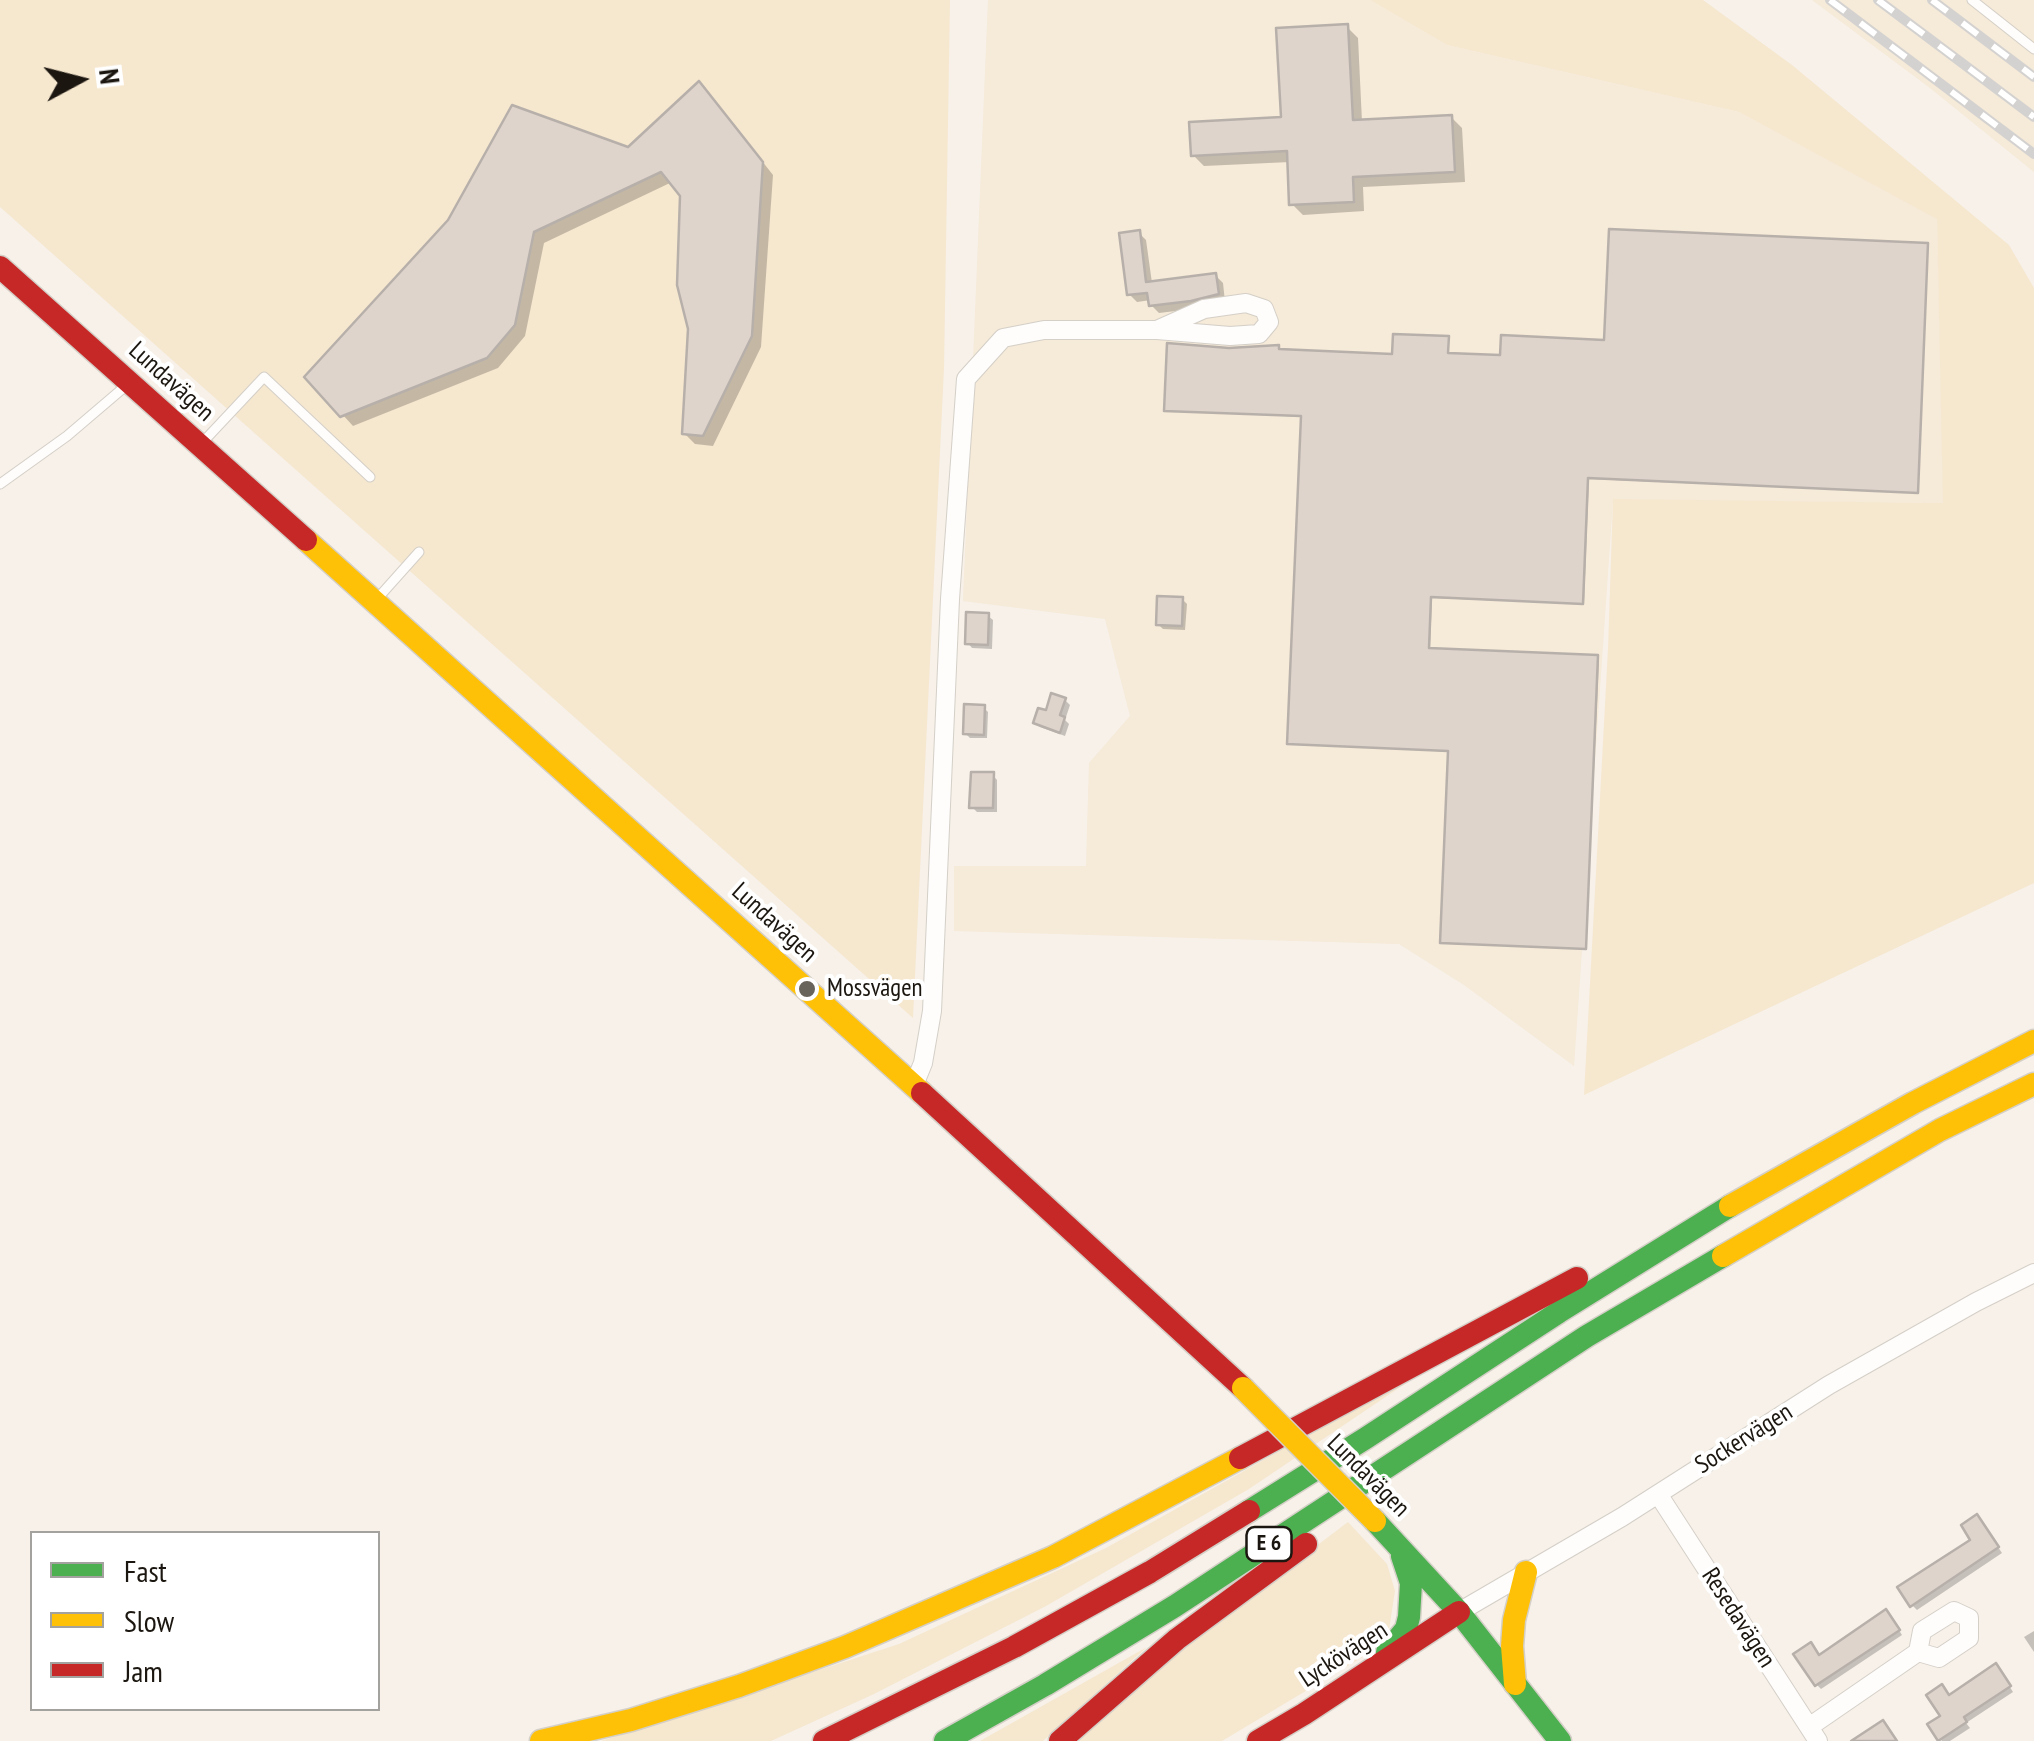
<!DOCTYPE html>
<meta charset="utf-8">
<style>
body{margin:0}
#map{position:relative;width:2034px;height:1741px;overflow:hidden;background:#f7f1e9;font-family:"PT Sans Narrow",sans-serif}
canvas{display:block}
.legend{position:absolute;left:30px;top:1531px;width:350px;height:180px;box-sizing:border-box;background:#fff;border:2px solid #a4a29f;margin:0;padding:12px 18px;list-style:none;font-size:30px;color:#1b160f}
.legend li{display:flex;align-items:center;gap:20px;height:50px}
.legend b{width:50px;border:2px solid #a4a29f}
.north{position:absolute;left:30px;top:30px;width:100px;height:100px;-webkit-text-stroke:8px #fff;paint-order:stroke;rotate:83deg;font-size:28px;font-weight:700;line-height:40px;text-align:center;color:#1b160f}
.north::after{content:'';display:block;margin:auto;width:35px;height:45px;background:#1b160f;clip-path:polygon(50% 0,100% 100%,50% 72%,0 100%)}
</style>
<div id="map">
<canvas width="2034" height="1741"></canvas>
<ul class="legend">
<li><b style="height:12px;background:#4caf50"></b>Fast</li>
<li><b style="height:12px;background:#ffc107"></b>Slow</li>
<li><b style="height:12px;background:#c62828"></b>Jam</li>
</ul>
<div class="north">N</div>
</div>
<script>
const g = document.querySelector('canvas').getContext('2d');
g.lineJoin = 'round';
function paint(path, color) {
  g.fillStyle = color;
  g.fill(path, 'evenodd');
}
function shape(rows) {
  const path = new Path2D();
  for (const r of rows) {
    path.moveTo(r[0], r[1]);
    for (let i = 2; i < r.length; i += 2) path.lineTo(r[i], r[i + 1]);
  }
  return path;
}
function strokePath(path, color, width, dash) {
  g.strokeStyle = color;
  g.lineWidth = width;
  g.lineCap = dash ? 'butt' : 'round';
  g.setLineDash(dash || []);
  g.stroke(path);
}
function drawText(font, color, halo, rows, align = 'center') {
  g.font = font + ' "PT Sans Narrow",sans-serif';
  g.lineWidth = 8;
  g.setLineDash([]);
  g.textBaseline = 'middle';
  g.strokeStyle = halo;
  g.fillStyle = color;
  for (const [text, x, y, turn = 0] of rows) {
    g.save();
    g.translate(x, y);
    g.rotate((+turn || 0) * Math.PI / 180);
    g.textAlign = isNaN(turn) ? turn : align;
    if (halo) g.strokeText(text, 0, 0);
    g.fillText(text, 0, 0);
    g.restore();
  }
}
const built = shape([
 [988,0,1370,0,1447,45,1739,112,1937,218,1944,503,1613,500,1574,1066,1464,985,1399,944,954,931,954,866,1086,866,1089,763,1130,716,1105,619,963,601],
 [1812,0,2034,0,2034,172,1930,88]
]);
const green = shape([
 [0,0,950,0,944,368,913,1018,0,207],
 [1370,0,1703,0,1792,65,2009,245,2034,288,2034,883,1584,1095,1608,649,1613,499,1943,503,1937,219,1739,112,1447,45],
 [1430,1367,1249,1489,1046,1606,874,1694,771,1741,601,1741,899,1644,1106,1548],
 [1348,1522,1387,1564,1395,1591,1389,1630,1366,1655,1222,1741,1078,1741,1179,1650],
 [1147,1647,1043,1741,980,1741]
]);
const shadow = shape([
 [1347,27,1358,38,1362,122,1451,117,1462,128,1465,182,1363,187,1364,211,1303,215,1292,204,1290,162,1204,166,1193,155,1283,120],
 [710,95,773,175,761,347,713,446,695,444,684,433,690,329,682,195,672,182,544,243,525,336,498,368,353,426,308,377,628,150],
 [1139,233,1146,240,1152,283,1215,275,1223,283,1225,302,1200,308,1159,313,1151,305,1151,300,1137,302,1129,294],
 [1927,246,1918,493,1589,479,1584,604,1432,598,1430,650,1599,659,1586,949,1445,943,1451,752,1290,743,1303,417,1167,410,1229,351,1278,348,1395,356,1448,339,1449,355,1502,358,1607,343],
 [1182,599,1187,604,1185,630,1163,629,1158,624],
 [988,616,993,620,992,649,972,648,968,643],
 [1065,700,1070,705,1065,720,1069,724,1065,736,1040,727,1036,723],
 [984,708,988,712,987,738,970,738,965,733],
 [993,775,997,780,997,812,977,812,972,807],
 [1981,1522,2002,1553,1917,1610,1912,1605,1974,1540],
 [1890,1616,1902,1635,1821,1689,1817,1685,1820,1658],
 [2034,1631,2034,1652,2024,1637],
 [2000,1671,2013,1692,1966,1723,1970,1728,1950,1741,1942,1741,1931,1725]
]);
const building = shape([
 [1348,24,1353,120,1452,115,1455,172,1353,177,1354,202,1289,205,1287,151,1191,156,1189,122,1281,117,1276,28,1348,24],
 [699,81,763,162,752,336,703,436,682,434,688,329,677,285,680,196,661,172,534,232,515,325,487,358,340,417,304,377,448,220,512,105,628,147,699,81],
 [1609,229,1928,243,1918,493,1588,478,1583,604,1431,597,1429,648,1598,655,1586,949,1440,943,1448,751,1287,744,1301,416,1164,411,1167,343,1229,348,1279,345,1279,349,1392,354,1393,334,1449,336,1448,353,1500,355,1501,335,1604,340,1609,229],
 [1140,230,1146,282,1216,273,1219,294,1191,301,1149,306,1147,293,1127,295,1119,233,1140,230],
 [1157,596,1183,597,1182,626,1156,625,1157,596],
 [966,612,989,613,988,645,965,644,966,612],
 [1051,693,1066,698,1060,715,1065,717,1060,733,1033,723,1038,708,1046,710,1051,693],
 [964,704,985,705,984,735,963,734,964,704],
 [971,772,994,772,993,808,969,808,971,772],
 [1977,1514,1999,1547,1910,1607,1897,1587,1970,1540,1961,1525,1977,1514],
 [1886,1609,1900,1630,1815,1686,1793,1654,1811,1642,1819,1655,1886,1609],
 [1996,1663,2011,1686,1964,1717,1967,1722,1938,1741,1927,1724,1940,1716,1926,1695,1942,1684,1949,1695,1996,1663],
 [1883,1720,1897,1741,1851,1741,1883,1720]
]);
const lane = shape([
 [1972,0,2034,49],
 [202,443,264,377,370,477],
 [0,484,67,436,128,384],
 [377,599,419,552]
]);
const street = shape([
 [914,1085,923,1063,932,1011,950,599,966,379,1003,338,1044,330,1157,330,1230,336,1259,334,1269,322,1264,309,1246,303,1204,309,1157,330],
 [1658,1494,1818,1741],
 [1459,1612,1622,1517,1829,1385,1976,1302,2034,1273],
 [1809,1727,1918,1652,1939,1658,1969,1638,1969,1618,1954,1611,1922,1631,1918,1652]
]);
const fast = shape([
 [1249,1511,1366,1438,1559,1312,1730,1206],
 [1375,1521,1459,1612,1560,1741],
 [1387,1652,1406,1629,1409,1617,1411,1583,1402,1556],
 [945,1741,1045,1685,1175,1606,1587,1336,1723,1256]
]);
const slow = shape([
 [306,540,922,1093],
 [1730,1206,1913,1103,2034,1041],
 [1723,1256,1940,1130,2034,1084],
 [1515,1684,1512,1646,1514,1620,1526,1572],
 [541,1741,631,1720,739,1686,845,1647,1053,1557,1240,1458]
]);
const jam = shape([
 [0,267,306,540],
 [922,1093,1243,1388],
 [1240,1458,1577,1278],
 [824,1741,1014,1647,1150,1572,1249,1511],
 [1060,1741,1177,1639,1306,1544],
 [1258,1741,1304,1714,1459,1612]
]);
const rail = shape([
 [1830,0,2034,154],
 [1878,0,2034,117],
 [1932,0,2034,77]
]);
const slowBridge = shape([
 [1243,1388,1375,1521]
]);
const markers = [
 [807,989,10,"#68635b"]
];
const shields = [
 [1269,1544,45]
];
const shieldNames = [
 ["E 6",1269,1544]
];
const streetNames = [
 ["Lundavägen",171,382,42],
 ["Lundavägen",774,923,42],
 ["Sockervägen",1744,1439,-32],
 ["Lundavägen",1368,1476,45],
 ["Resedavägen",1738,1618,57],
 ["Lyckövägen",1344,1655,-33]
];
const poiNames = [
 ["Mossvägen",827,989]
];
paint(built, '#f6ead8');
paint(green, '#f6e7cf');
paint(shadow, '#0003');
paint(building, '#dfd4cc');
strokePath(building, '#b7b0aa', 2.5);
strokePath(lane, '#d4cfc7', 11);
strokePath(street, '#d4cfc7', 20);
strokePath(fast, '#d4cfc7', 25);
strokePath(slow, '#d4cfc7', 25);
strokePath(jam, '#d4cfc7', 25);
strokePath(lane, '#fefdfc', 9);
strokePath(street, '#fefdfc', 18);
strokePath(fast, '#4caf50', 22);
strokePath(slow, '#ffc107', 22);
strokePath(jam, '#c62828', 22);
strokePath(rail, '#d4d2d0', 10);
strokePath(rail, '#fff', 6, [19]);
strokePath(slowBridge, '#d4cfc7', 25, []);
strokePath(slowBridge, '#ffc107', 22);
for (const [x, y, r, color] of markers) {
  const dot = new Path2D();
  dot.arc(x, y, r, 0, 2 * Math.PI);
  g.fillStyle = color;
  g.fill(dot);
  strokePath(dot, '#fff', 4);
}
for (const [x, y, w] of shields) {
  const box = new Path2D();
  box.roundRect(x - w / 2, y - 17, w, 34, 8);
  g.fillStyle = '#fff';
  g.fill(box);
  strokePath(box, '#1b160f', 2.5);
}
drawText('bold 22px', '#1b160f', null, shieldNames);
drawText('25px', '#1b160f', '#fff', streetNames);
drawText('25px', '#1b160f', '#fff', poiNames, 'left');
</script>
